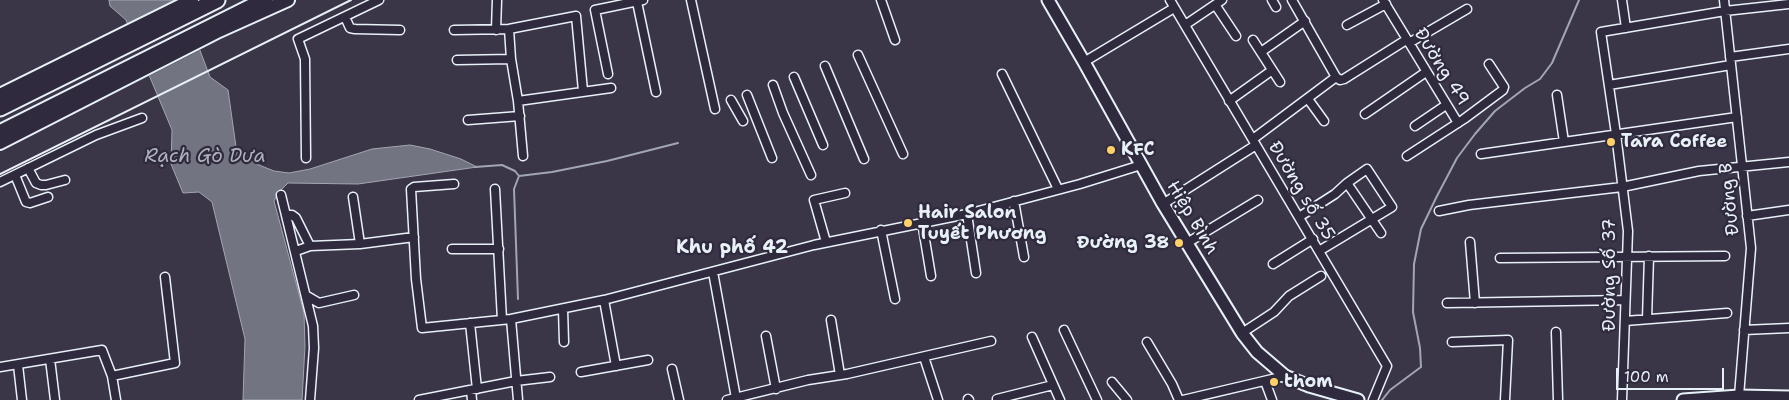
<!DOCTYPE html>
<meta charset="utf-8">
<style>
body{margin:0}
#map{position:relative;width:1789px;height:400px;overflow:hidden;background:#3a3648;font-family:"Shantell Sans",sans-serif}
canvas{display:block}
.scale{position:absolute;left:1616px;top:368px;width:108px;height:22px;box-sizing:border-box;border:2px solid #e8f1f8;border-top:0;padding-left:6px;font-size:15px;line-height:18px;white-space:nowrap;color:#e8f1f8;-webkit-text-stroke:4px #2f2a3d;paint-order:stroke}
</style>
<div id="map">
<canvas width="1789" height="400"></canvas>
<div class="scale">100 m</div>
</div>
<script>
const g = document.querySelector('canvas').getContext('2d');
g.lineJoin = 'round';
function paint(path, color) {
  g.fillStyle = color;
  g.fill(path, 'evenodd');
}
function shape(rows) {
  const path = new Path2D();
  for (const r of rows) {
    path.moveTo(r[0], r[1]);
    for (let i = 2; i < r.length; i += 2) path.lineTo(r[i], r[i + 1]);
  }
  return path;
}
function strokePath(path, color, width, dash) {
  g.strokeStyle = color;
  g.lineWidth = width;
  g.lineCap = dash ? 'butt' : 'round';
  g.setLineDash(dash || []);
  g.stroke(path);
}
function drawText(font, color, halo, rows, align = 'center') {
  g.font = font + ' "Shantell Sans",sans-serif';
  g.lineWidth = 4.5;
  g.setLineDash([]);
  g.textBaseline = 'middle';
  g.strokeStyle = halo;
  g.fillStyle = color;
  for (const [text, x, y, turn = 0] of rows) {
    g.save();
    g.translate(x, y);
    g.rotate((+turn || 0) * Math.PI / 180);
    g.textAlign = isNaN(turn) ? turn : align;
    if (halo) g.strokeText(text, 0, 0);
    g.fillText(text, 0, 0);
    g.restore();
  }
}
const water = shape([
 [109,0,181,0,210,77,228,90,236,147,254,163,274,171,289,173,310,169,372,149,410,145,430,149,461,159,477,167,358,184,288,183,279,192,274,201,304,313,305,346,302,400,243,400,245,339,212,202,199,192,183,193,171,164,172,130,126,20,110,6,109,0]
]);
const pier = shape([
 [184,0,202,49,147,77,127,29]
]);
const stream = shape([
 [475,167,502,165,515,171,519,176,552,172,607,161,678,143],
 [518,299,514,189,519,176],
 [1382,400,1390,390,1421,367,1420,348,1413,312,1414,264,1421,229,1437,196,1457,158,1475,134,1495,111,1525,88,1540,79,1552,63,1579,0]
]);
const street = shape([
 [691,0,715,109],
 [881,0,895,40],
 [1170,0,1387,366,1373,400],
 [1272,0,1276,7],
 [1292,0,1336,77],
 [1383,0,1458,123],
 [1622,0,1626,28],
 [1724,0,1751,248,1739,396],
 [637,2,656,92],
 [1216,6,1236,36],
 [345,17,350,28,355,29,400,30],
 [1185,25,1222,0],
 [1347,25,1386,4],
 [509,29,511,59,518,101,523,156],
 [454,30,509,29,576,16,583,91],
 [496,30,497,0],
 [1253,40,1280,82],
 [1409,43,1467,9],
 [1261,52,1305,21],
 [858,55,903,154],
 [1730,57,1789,49],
 [457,60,511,59],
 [1084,62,1174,8],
 [825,66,864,159],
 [608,74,595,10,643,0],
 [1002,74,1058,189],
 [794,77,823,145],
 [773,85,783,113,811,175],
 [1609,85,1731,65],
 [747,95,772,158],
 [1557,95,1564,142],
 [1308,99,1324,121],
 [731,100,743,121],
 [518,101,611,88],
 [1229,101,1271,71],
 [1365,114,1426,72],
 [468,120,520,116],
 [1415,126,1446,105],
 [1253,139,1336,77,1340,80,1344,79,1406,40],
 [1481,154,1737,117],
 [1407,156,1464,119,1503,90,1504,87,1489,64],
 [306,158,305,59,298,39,379,0],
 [28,168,36,183,41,185,46,185,65,180],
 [15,175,26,202,30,203,48,197],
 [0,182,96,135,142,118],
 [1347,183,1381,233],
 [454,184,414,187,411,189,416,279,422,328,511,319,604,300,814,245,967,214,1080,184,1141,165],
 [495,189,502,320],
 [281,195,313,326,314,348,310,400],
 [353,197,360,244],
 [1014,201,1024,257],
 [1163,204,1256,145],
 [1439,211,1469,205,1622,187,1699,171,1789,162],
 [967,214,976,273],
 [287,215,292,215,296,218,310,246],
 [1747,216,1789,210],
 [1299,217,1335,194,1347,183,1367,169,1392,207,1319,251],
 [922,222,931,276],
 [881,230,895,299],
 [826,242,814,200,845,193],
 [1470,242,1475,303],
 [1187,243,1258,200],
 [452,249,499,249],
 [296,251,310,246,360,244,414,237],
 [1500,258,1725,256],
 [1273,264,1313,239],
 [713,272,736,398],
 [307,296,319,303,354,295],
 [604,300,616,366],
 [1447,303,1625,300],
 [563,309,564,342],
 [511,319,518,400],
 [1647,319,1649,256],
 [831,320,840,375],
 [1625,321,1727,313],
 [470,323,477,389],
 [1064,330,1097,400],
 [1744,330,1789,328],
 [1556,332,1558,400],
 [1242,333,1274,312,1289,296,1321,276],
 [766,336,776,389],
 [1032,337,1060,400],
 [1147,342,1172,384,1179,400],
 [1452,342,1508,340,1505,400],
 [924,357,938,400],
 [50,359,55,400],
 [18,365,22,400],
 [0,367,102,350,112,376,175,363,165,277],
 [672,369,679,400],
 [581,372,648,360],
 [112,376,116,400],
 [1265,381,1272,400],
 [1112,382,1127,400],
 [471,390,472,400],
 [968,399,969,400],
 [997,399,1053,385],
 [419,400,516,381,550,377],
 [727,400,808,380,847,374,991,341],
 [1183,400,1285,376],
 [1622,400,1628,231,1616,134,1601,32,1725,11,1789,4]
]);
const secondary = shape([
 [1048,0,1084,62,1163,204,1242,333,1257,352,1285,376,1309,386,1358,400],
 [1683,400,1739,396,1789,397]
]);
const primary = shape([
 [0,95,192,0],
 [0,143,219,31,288,0]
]);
const highway = shape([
 [0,108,217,0],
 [0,133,265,0]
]);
const rail = shape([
 [0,174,351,0]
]);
const markers = [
 [1611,142,5,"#ffd166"],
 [1111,150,5,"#ffd166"],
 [908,223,5,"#ffd166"],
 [1179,243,5,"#ffd166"],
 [1274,382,5,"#ffd166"]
];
const streetNames = [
 ["Đường 49",1441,67,58],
 ["Đường số 35",1301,191,59],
 ["Đường B",1730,199,-96],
 ["Hiệp Bình",1192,218,59],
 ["Đường Số 37",1610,275,-90]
];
const poiNames = [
 ["Tara Coffee",1621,142],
 ["KFC",1121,150],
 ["Hair Salon",918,213],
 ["Tuyết Phương",918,234],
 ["Đường 38",1169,243,"right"],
 ["thom",1284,382]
];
const waterNames = [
 ["Rạch Gò Dưa",205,157]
];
const neighbourhoodNames = [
 ["Khu phố 42",732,248]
];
paint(water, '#737482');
strokePath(water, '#a2a6b1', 1);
paint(pier, '#3a3648');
strokePath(stream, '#a2a6b1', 2);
strokePath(street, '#e8f1f8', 11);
strokePath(secondary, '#e8f1f8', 15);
strokePath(primary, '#e8f1f8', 16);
strokePath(highway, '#e8f1f8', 19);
strokePath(street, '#2f2a3d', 8);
strokePath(secondary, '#2f2a3d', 11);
strokePath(primary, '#2f2a3d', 12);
strokePath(highway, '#2f2a3d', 15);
strokePath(rail, '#e8f1f8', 2);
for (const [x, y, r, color] of markers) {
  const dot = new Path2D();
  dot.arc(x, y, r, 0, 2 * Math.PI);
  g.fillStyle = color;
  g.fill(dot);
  strokePath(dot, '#2f2a3d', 2);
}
drawText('18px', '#e8f1f8', '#2f2a3d', streetNames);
drawText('bold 18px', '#e8f1f8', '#2f2a3d', poiNames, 'left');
drawText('italic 19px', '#aeb2bd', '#2f2a3d', waterNames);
drawText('bold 19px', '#e8f1f8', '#2f2a3d', neighbourhoodNames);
</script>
